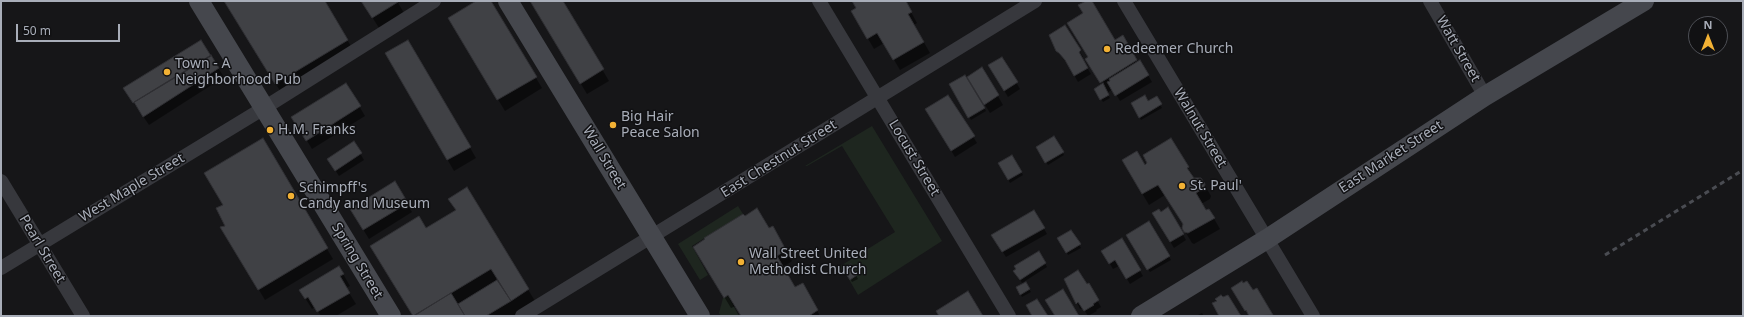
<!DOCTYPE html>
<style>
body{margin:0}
#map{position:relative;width:1744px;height:317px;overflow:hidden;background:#161618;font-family:"Noto Sans",sans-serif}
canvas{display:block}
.frame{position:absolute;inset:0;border:2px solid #a8adb8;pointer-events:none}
.north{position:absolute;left:1688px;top:16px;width:40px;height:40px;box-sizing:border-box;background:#111113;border:1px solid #4d4f55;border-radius:50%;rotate:0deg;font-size:11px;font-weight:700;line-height:16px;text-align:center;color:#a8adb8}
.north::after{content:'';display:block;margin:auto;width:14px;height:18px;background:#f2b134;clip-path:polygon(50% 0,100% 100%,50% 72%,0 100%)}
.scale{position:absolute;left:16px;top:24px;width:104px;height:18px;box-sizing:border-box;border:2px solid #a8adb8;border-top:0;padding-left:5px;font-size:12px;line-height:14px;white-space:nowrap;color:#a8adb8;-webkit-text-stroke:3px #111113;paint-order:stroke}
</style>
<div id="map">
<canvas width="1744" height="317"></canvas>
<div class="frame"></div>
<div class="north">N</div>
<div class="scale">50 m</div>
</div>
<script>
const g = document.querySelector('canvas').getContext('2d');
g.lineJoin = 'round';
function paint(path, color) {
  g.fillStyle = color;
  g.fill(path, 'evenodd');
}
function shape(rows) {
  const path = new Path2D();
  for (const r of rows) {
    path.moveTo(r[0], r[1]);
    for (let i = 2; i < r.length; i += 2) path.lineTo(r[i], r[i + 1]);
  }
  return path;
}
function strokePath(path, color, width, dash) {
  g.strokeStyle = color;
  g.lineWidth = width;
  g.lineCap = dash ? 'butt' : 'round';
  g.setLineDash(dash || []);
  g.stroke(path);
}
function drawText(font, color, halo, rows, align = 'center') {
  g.font = font + ' "Noto Sans",sans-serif';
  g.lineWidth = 3;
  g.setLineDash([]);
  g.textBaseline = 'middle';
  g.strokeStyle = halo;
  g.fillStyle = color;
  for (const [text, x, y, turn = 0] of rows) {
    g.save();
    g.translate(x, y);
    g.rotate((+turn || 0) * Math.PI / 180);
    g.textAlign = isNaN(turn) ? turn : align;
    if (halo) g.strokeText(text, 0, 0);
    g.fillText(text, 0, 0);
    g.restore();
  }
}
const green = shape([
 [872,126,942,241,858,295,843,269,836,273,834,270,895,232,842,146,807,166,805,166],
 [738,206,743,214,692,246,708,275,700,280,678,244],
 [728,296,739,316,721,316,719,313,723,298]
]);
const shadow = shape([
 [225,1,323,1,354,51,282,94],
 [362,1,397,1,404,13,379,28],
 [478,1,490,1,542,88,505,111,455,29],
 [531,1,562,1,609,81,587,94],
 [853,1,905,1,917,23,914,25,930,53,900,70,884,43,874,49,852,11,857,8],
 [1088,1,1091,1,1114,41,1122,37,1137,63,1140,61,1152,82,1120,101,1113,89,1107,93,1110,98,1103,102,1095,89,1102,85,1087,60,1089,58,1084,14],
 [1065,27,1083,57,1081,58,1091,74,1078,82,1069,66,1059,53,1064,55],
 [408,41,476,158,454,171,386,54],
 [201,42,224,77,149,125,130,97],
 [1002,58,1020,89,1008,97,989,65],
 [965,76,986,111,971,120,951,85],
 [968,77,994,89,1003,105,990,113],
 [346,84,365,116,312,149,298,126],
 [948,96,977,143,955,157,926,109],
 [1156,97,1162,108,1141,120,1132,104,1148,102],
 [1054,137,1064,155,1048,165,1037,148],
 [1170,140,1195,179,1201,179,1211,196,1210,199,1201,204,1206,212,1209,210,1220,229,1194,244,1192,243,1183,228,1184,224,1165,195,1149,205,1123,161,1144,166],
 [354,143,364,160,339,176,332,165],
 [1012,156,1023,175,1010,183,999,163],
 [394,183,412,212,369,239,356,218],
 [467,189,535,301,516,312,518,315,516,316,413,316,371,246,426,229,457,211],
 [1168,208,1186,240,1174,248,1153,213,1160,213],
 [1034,211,1047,234,1006,257,992,235],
 [1148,222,1171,260,1150,272,1127,236],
 [769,230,779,238,792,261,782,268,795,289,802,284,820,316,742,316,736,306,731,308,694,247],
 [1071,231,1081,248,1068,255,1059,238],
 [1122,240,1143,276,1130,284,1119,266,1113,269,1102,251],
 [327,249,333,259,265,300,259,290],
 [1039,252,1047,267,1022,283,1015,271],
 [851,266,858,279,852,282,845,269],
 [339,267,350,286,346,288,356,304,336,316,321,316,315,307,312,309,300,290],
 [1066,279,1086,285,1088,284,1101,307,1096,310,1097,311,1088,316,1083,308,1080,309],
 [1025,283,1031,292,1022,297,1017,288],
 [1257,289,1272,316,1250,316,1236,294,1253,292],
 [1202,313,1204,316,1196,316]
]);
const building = shape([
 [224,1,325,1,348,40,275,84,224,1],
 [361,1,398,1,398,2,372,18,361,1],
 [476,1,491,1,537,77,497,100,448,18,476,1],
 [530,1,563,1,604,69,580,84,530,1],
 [852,1,906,1,912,12,908,14,924,42,893,60,877,33,867,39,851,11,856,8,852,1],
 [1086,1,1092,1,1115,40,1123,35,1137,60,1100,83,1085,59,1088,57,1067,23,1083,13,1078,5,1086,1],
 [1065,25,1081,50,1079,52,1088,68,1074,76,1065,60,1059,53,1056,51,1049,35,1065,25],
 [201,40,211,56,133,103,123,88,201,40],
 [408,40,471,147,447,160,385,53,408,40],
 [211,55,219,68,143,117,134,102,211,55],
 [1002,57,1018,82,1004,91,988,65,1002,57],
 [1140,60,1149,75,1115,96,1107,82,1110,81,1109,79,1140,60],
 [982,67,999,95,984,105,967,77,982,67],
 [965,75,985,108,968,118,949,84,965,75],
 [346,83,361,106,306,141,291,117,346,83],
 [1103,83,1109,95,1100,100,1094,89,1103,83],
 [948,95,975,136,951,151,925,109,948,95],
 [1145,95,1148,101,1157,96,1162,104,1139,118,1131,103,1145,95],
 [1054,136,1064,152,1045,163,1036,147,1054,136],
 [263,138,328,248,258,290,220,227,225,226,216,208,223,205,204,173,263,138],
 [1171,138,1189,167,1187,168,1194,178,1201,178,1205,184,1204,188,1196,193,1206,210,1209,209,1215,218,1188,233,1184,232,1182,228,1183,224,1158,185,1142,194,1122,160,1137,151,1145,165,1147,163,1143,155,1171,138],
 [354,141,362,153,335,171,327,159,354,141],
 [1012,155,1022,172,1008,180,998,163,1012,155],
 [395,181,408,203,363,230,350,209,395,181],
 [467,187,529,289,511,301,491,269,413,316,370,246,419,216,426,228,456,210,448,199,467,187],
 [1168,207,1184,234,1170,242,1152,213,1159,209,1161,212,1168,207],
 [757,208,769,228,773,226,786,250,777,256,795,287,803,283,818,310,809,316,741,316,728,295,724,298,693,247,705,239,704,238,743,214,745,216,757,208],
 [1034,210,1045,228,1002,252,991,235,1034,210],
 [1149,221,1170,256,1147,270,1126,235,1149,221],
 [1071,230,1081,244,1066,253,1057,238,1071,230],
 [1122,238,1141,270,1126,279,1115,260,1109,264,1101,251,1122,238],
 [1039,251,1046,263,1020,280,1013,271,1016,269,1014,266,1039,251],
 [851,264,857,275,850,280,843,269,851,264],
 [339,266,344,274,340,276,350,293,317,312,308,297,305,299,299,290,339,266],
 [1078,270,1087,284,1089,283,1099,300,1093,304,1094,305,1084,311,1078,302,1076,304,1064,279,1078,270],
 [497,280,511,301,486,316,465,316,458,304,497,280],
 [1242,281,1243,283,1247,281,1253,290,1257,288,1273,315,1249,316,1246,310,1245,311,1231,288,1242,281],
 [1026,282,1030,289,1020,295,1016,287,1026,282],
 [1063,289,1079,316,1055,316,1045,300,1063,289],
 [968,291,983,316,939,316,936,311,968,291],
 [451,293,465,316,414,316,451,293],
 [1221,295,1223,297,1228,295,1241,316,1219,316,1212,303,1217,301,1215,299,1221,295],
 [1037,299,1048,316,1032,316,1026,305,1037,299]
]);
const street = shape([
 [819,1,1009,316],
 [1124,1,1313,316],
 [1430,1,1485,96],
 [1,181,83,316],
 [1,268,264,108,434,1],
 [522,316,1035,1]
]);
const secondary = shape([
 [199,1,391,316],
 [508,1,700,316],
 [1141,316,1267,239,1485,96,1644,1]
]);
const rail = shape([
 [1605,255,1743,170]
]);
const markers = [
 [1107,49,4,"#f2b134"],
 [167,72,4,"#f2b134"],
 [613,125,4,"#f2b134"],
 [270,130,4,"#f2b134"],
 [1182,186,4,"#f2b134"],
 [291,196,4,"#f2b134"],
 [741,262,4,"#f2b134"]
];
const poiNames = [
 ["Redeemer Church",1115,49],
 ["Town - A",175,64],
 ["Neighborhood Pub",175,80],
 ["Big Hair",621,117],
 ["Peace Salon",621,133],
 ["H.M. Franks",278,130],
 ["St. Paul'",1190,186],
 ["Schimpff's",299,188],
 ["Candy and Museum",299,204],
 ["Wall Street United",749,254],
 ["Methodist Church",749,270]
];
const streetNames = [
 ["Watt Street",1458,49,60],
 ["Walnut Street",1200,128,59],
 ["East Market Street",1391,157,-33],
 ["Wall Street",604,158,59],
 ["Locust Street",914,158,59],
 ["East Chestnut Street",779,159,-32],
 ["West Maple Street",132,188,-31],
 ["Pearl Street",42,249,59],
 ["Spring Street",357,261,59]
];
paint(green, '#1e261f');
paint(shadow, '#0007');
paint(building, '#404145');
strokePath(building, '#303034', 1);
strokePath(street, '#37383d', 14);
strokePath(secondary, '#45474d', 20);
strokePath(rail, '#4a4c52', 3, [5, 4]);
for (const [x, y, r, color] of markers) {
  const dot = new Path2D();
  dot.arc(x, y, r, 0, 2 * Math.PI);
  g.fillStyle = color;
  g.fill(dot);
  strokePath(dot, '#111113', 1.5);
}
drawText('14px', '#a8adb8', '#111113', poiNames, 'left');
drawText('14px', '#a8adb8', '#111113', streetNames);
</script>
